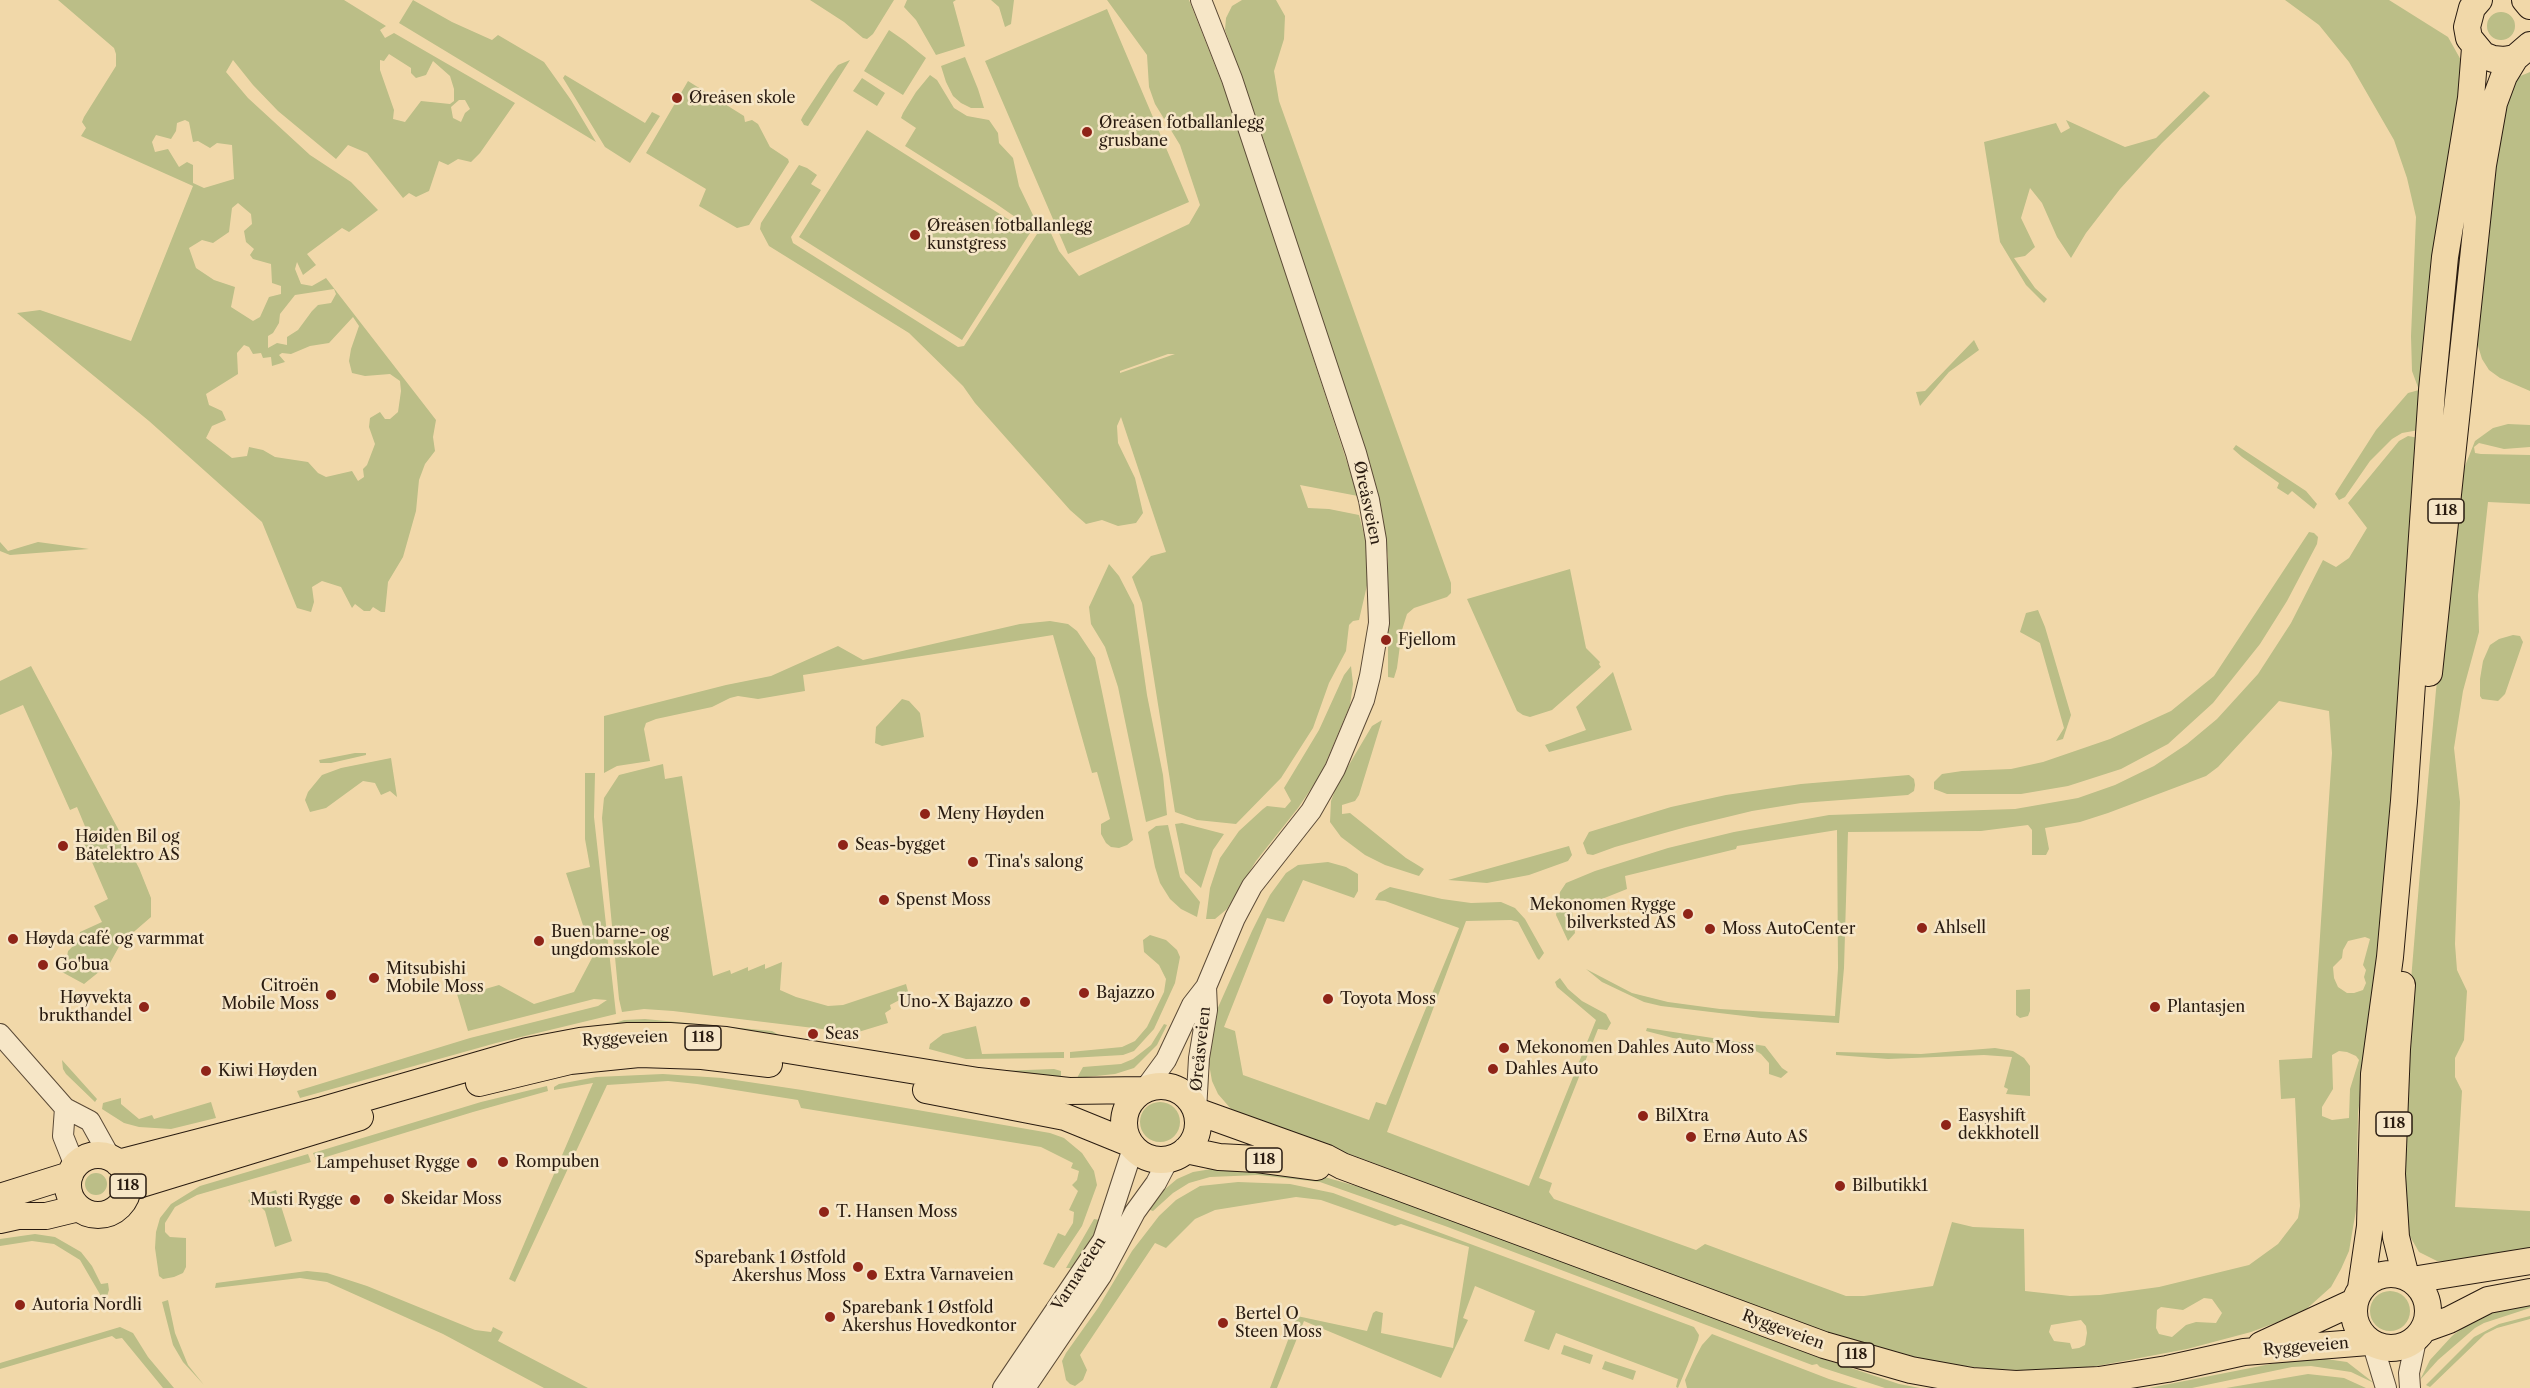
<!DOCTYPE html>
<meta charset="utf-8">
<style>
body{margin:0}
canvas{display:block;background:#f1d8a9}
</style>
<canvas width="2530" height="1388"></canvas>
<script>
const g = document.querySelector('canvas').getContext('2d');
g.lineJoin = 'round';
function paint(path, color) {
  g.fillStyle = color;
  g.fill(path, 'evenodd');
}
function shape(rows) {
  const path = new Path2D();
  for (const r of rows) {
    if (r.length === 3) {
      path.moveTo(r[0] + r[2], r[1]);
      path.arc(r[0], r[1], r[2], 0, 2 * Math.PI);
      continue;
    }
    path.moveTo(r[0], r[1]);
    for (let i = 2; i < r.length; i += 2) path.lineTo(r[i], r[i + 1]);
  }
  return path;
}
function strokePath(path, color, width, dash) {
  g.strokeStyle = color;
  g.lineWidth = width;
  g.lineCap = dash ? 'butt' : 'round';
  g.setLineDash(dash || []);
  g.stroke(path);
}
function drawText(font, color, halo, rows, align = 'center') {
  g.font = font + ' "Libre Caslon Text",serif';
  g.lineWidth = 5;
  g.setLineDash([]);
  g.textBaseline = 'middle';
  g.strokeStyle = halo;
  g.fillStyle = color;
  for (const [text, x, y, turn = 0] of rows) {
    g.save();
    g.translate(x, y);
    g.rotate((+turn || 0) * Math.PI / 180);
    g.textAlign = isNaN(turn) ? turn : align;
    if (halo) g.strokeText(text, 0, 0);
    g.fillText(text, 0, 0);
    g.restore();
  }
}
const green = shape([
 [58,0,344,0,386,26,380,30,385,38,394,33,515,103,480,153,471,162,458,159,448,165,439,161,429,191,416,197,409,193,403,198,367,153,348,145,336,159,278,111,253,85,233,60,226,72,248,98,310,155,351,182,378,210,349,232,342,228,307,254,316,265,303,275,297,262,295,269,301,284,312,286,326,278,436,420,433,437,435,451,425,464,419,480,416,511,403,557,388,582,385,612,381,612,373,607,370,611,364,611,355,604,352,608,341,587,322,581,312,587,314,602,311,612,297,608,262,522,149,421,17,313,40,310,131,341,193,186,81,136,86,128,82,122,84,117,116,66,116,54,114,48],
 [389,54,411,68,411,73,416,78,426,75,433,61,450,76,454,89,454,101,450,104,421,101,405,122,393,119,394,110,380,70,380,60,384,61],
 [459,100,465,100,470,109,465,113,461,122,453,118,451,107],
 [185,120,189,122,193,142,198,141,210,148,217,143,232,145,234,179,204,188,193,183,193,165,187,162,179,167,168,149,155,152,152,142,156,135,171,139,176,131,177,123],
 [238,203,251,214,252,224,244,231,246,242,254,249,250,255,253,259,271,264,272,283,281,286,281,294,269,297,260,317,253,321,231,307,235,287,214,280,196,268,189,248,202,240,213,243,229,232,232,208],
 [334,289,336,294,331,303,318,305,312,311,298,330,287,337,287,345,277,343,268,348,268,336,273,333,279,323,280,314,295,295],
 [353,317,359,326,351,349,349,361,352,373,365,376,390,374,400,381,401,391,398,412,390,419,385,419,380,412,370,418,369,427,375,444,367,465,363,469,364,477,358,481,352,471,326,477,318,473,308,462,275,457,263,450,249,447,247,456,232,458,206,438,212,426,226,420,222,411,209,405,206,394,238,374,237,353,244,345,249,347,253,354,261,353,263,358,271,357,272,366,285,362,279,355,282,353,291,354,310,346,329,343],
 [413,0,452,22,492,40,498,35,544,62,571,100,596,142,399,23],
 [810,0,894,0,873,34,867,39,863,38,844,22],
 [907,0,956,0,953,2,965,46,936,55,916,20,904,7],
 [991,0,1014,0,1011,24,1005,27,999,7],
 [1107,0,1189,0,1231,106,1358,496,1300,485,1308,508,1329,509,1359,515,1366,542,1368,581,1359,620,1353,621,1349,625,1346,651,1329,683,1313,728,1281,778,1236,824,1197,820,1175,812,1142,603,1132,577,1151,556,1166,552,1121,417,1117,426,1118,443,1135,478,1143,513,1136,523,1118,526,1102,520,1086,524,1070,510,975,403,963,386,909,333,769,246,760,229,761,223,799,165,807,168,817,175,811,184,821,190,791,237,793,243,958,347,964,346,1037,234,1034,230,995,203,905,146,916,128,901,118,903,113,916,92,930,75,937,80,954,108,967,116,989,120,998,133,999,143,1013,158,1019,186,1033,215,1050,231,1059,251,1079,276,1189,224,1200,205,1180,145,1155,104,1149,87,1147,55],
 [1168,354,1175,354,1120,373,1120,371],
 [1242,0,1276,0,1285,16,1284,39,1274,71,1279,101,1451,583,1451,593,1447,597,1414,608,1407,614,1402,630,1397,668,1394,678,1388,677,1388,557,1382,512,1263,138,1225,30,1226,18,1232,6],
 [2285,0,2389,0,2448,37,2462,62,2461,84,2419,430,2402,433,2392,439,2370,461,2345,497,2339,500,2335,494,2376,430,2408,393,2419,390,2412,371,2411,336,2416,217,2407,178,2394,140,2349,62,2319,25],
 [1107,9,1189,202,1068,254,985,61],
 [2501,26,14],
 [889,30,905,41,926,58,903,95,864,71],
 [965,57,978,89,984,108,971,108,961,103,953,96,946,82,941,66],
 [850,60,808,126,804,125,801,120,803,116,830,75,838,65],
 [2530,72,2530,391,2500,378,2489,370,2482,359,2478,346,2478,318,2502,103,2518,77],
 [565,75,645,123,652,112,660,116,630,163,605,147,563,78],
 [862,78,885,93,877,106,853,91],
 [688,81,744,116,745,122,752,120,758,124,770,147,788,159,789,162,749,225,737,228,699,206,706,189,646,153],
 [2204,91,2210,96,2162,143,2120,189,2086,233,2071,258,2057,237,2042,203,2030,188,2021,218,2035,247,2025,256,2014,258,2035,288,2047,299,2044,303,2026,285,2000,242,1984,142,2056,123,2061,133,2070,128,2066,120,2125,147,2156,138],
 [867,130,1030,233,962,340,799,237],
 [1974,340,1979,350,1949,372,1920,406,1916,392,1925,391],
 [2508,424,2530,425,2530,447,2504,449,2479,443,2474,447,2475,453,2481,454,2530,455,2530,504,2488,502,2478,595,2479,632,2463,691,2454,748,2460,802,2455,944,2457,970,2467,991,2464,1040,2455,1058,2455,1077,2462,1091,2455,1207,2530,1211,2530,1252,2467,1261,2437,1261,2419,1252,2408,1233,2403,1204,2408,1016,2420,872,2436,690,2463,471,2475,441,2493,428],
 [2408,436,2419,438,2387,900,2358,1113,2356,1210,2349,1251,2341,1269,2331,1287,2302,1313,2251,1332,2187,1349,2097,1366,2044,1371,1991,1369,1939,1363,1880,1348,1811,1327,1360,1158,1266,1125,1231,1109,1218,1094,1212,1081,1209,1064,1212,1021,1252,931,1270,895,1286,873,1298,865,1328,862,1346,867,1358,874,1358,891,1354,898,1303,880,1284,922,1267,918,1224,1027,1235,1031,1243,1075,1369,1120,1376,1102,1386,1105,1459,928,1385,901,1375,900,1379,893,1390,887,1442,899,1471,903,1501,902,1515,908,1525,919,1544,953,1539,960,1537,958,1518,922,1511,920,1466,921,1387,1132,1529,1186,1596,1020,1557,987,1555,982,1560,978,1568,989,1582,1001,1606,1014,1611,1023,1607,1030,1598,1029,1539,1178,1552,1183,1549,1192,1554,1199,1696,1250,1705,1244,1846,1296,1864,1296,1933,1286,1952,1222,1973,1227,2024,1229,2025,1291,2070,1296,2100,1295,2159,1287,2249,1265,2278,1244,2298,1218,2300,1206,2295,1098,2281,1099,2279,1060,2312,1058,2332,753,2329,711,2279,701,2218,767,2206,776,2108,813,2080,822,2045,828,2049,849,2046,855,2032,855,2032,830,2028,825,1981,831,1848,832,1844,968,1839,1023,1761,1018,1661,1006,1644,1002,1602,982,1586,969,1632,993,1668,1002,1720,1009,1835,1016,1838,968,1837,830,1737,846,1736,849,1625,876,1627,889,1572,911,1575,933,1568,941,1556,915,1560,892,1566,883,1595,871,1668,848,1734,832,1829,815,2015,809,2078,798,2115,785,2154,766,2187,744,2217,719,2258,674,2291,623,2323,560,2336,567,2349,558,2367,528,2348,503,2399,441],
 [2365,937,2370,939,2363,965,2366,970,2364,977,2366,983,2363,990,2354,993,2347,993,2338,987,2334,978,2333,967,2342,958,2343,950,2348,941],
 [2339,1051,2347,1052,2356,1056,2359,1060,2350,1089,2349,1118,2332,1120,2322,1116,2322,1107,2333,1089,2332,1055],
 [2204,1298,2212,1299,2222,1313,2216,1323,2196,1322,2186,1325,2172,1337,2159,1334,2156,1328,2157,1310,2161,1307,2183,1310],
 [2081,1320,2086,1326,2087,1333,2085,1345,2079,1348,2072,1349,2070,1343,2054,1341,2049,1332,2051,1325],
 [2236,445,2306,491,2317,504,2314,509,2292,491,2288,495,2277,488,2279,483,2242,457,2233,449],
 [2309,532,2314,533,2318,537,2317,544,2287,601,2260,644,2213,703,2168,744,2121,769,2068,786,2021,794,1947,794,1934,789,1934,782,1942,774,1962,771,2011,769,2043,762,2110,739,2171,711,2214,676],
 [0,542,8,551,38,542,89,549,10,555,0,551],
 [1109,564,1119,576,1134,605,1147,695,1163,775,1167,815,1146,822,1118,687,1105,647,1091,624,1089,607],
 [1570,569,1586,648,1600,662,1599,664,1601,667,1552,710,1530,717,1523,715,1517,711,1467,599],
 [2038,610,2045,627,2071,715,2063,739,2056,741,2064,728,2040,643,2020,632,2026,613],
 [1050,621,1068,624,1077,631,1095,658,1133,840,1127,845,1119,848,1111,847,1106,843,1101,834,1101,824,1110,819,1097,772,1092,773,1053,635,803,675,805,691,758,699,738,696,730,698,712,707,656,719,646,723,644,729,650,761,617,766,604,773,604,716,726,685,771,676,838,646,863,660,1020,624],
 [2513,635,2520,636,2523,642,2505,694,2498,701,2482,699,2480,696,2480,679,2483,661,2490,645,2499,639],
 [31,666,139,868,151,898,151,917,121,943,110,963,84,984,62,972,65,968,68,951,79,940,80,932,102,922,94,906,108,899,82,839,89,836,77,807,70,810,23,705,0,715,0,681],
 [1351,666,1353,684,1350,705,1321,774,1298,808,1256,861,1227,909,1215,919,1206,919,1210,888,1220,858,1239,831,1263,809,1267,806,1285,808,1291,801,1284,788,1319,730,1344,675],
 [1613,672,1632,730,1549,752,1545,745,1586,730,1576,707],
 [902,699,909,701,920,713,924,737,882,746,875,743,876,727],
 [1382,720,1359,795,1355,801,1342,805,1342,814,1350,813,1406,858,1424,869,1419,876,1385,865,1365,855,1341,837,1330,822,1331,801,1337,785,1372,726],
 [355,753,366,753,366,755,331,763,320,763,319,760],
 [391,758,397,797,390,791,381,795,375,783,363,781,326,808,310,812,305,800,308,792,322,775,341,768],
 [663,764,665,779,682,776,713,976,730,970,731,974,748,967,748,971,765,964,765,969,782,962,780,990,796,997,828,1006,843,1005,906,984,909,995,890,1005,891,1009,885,1013,888,1023,855,1033,673,1011,644,1009,622,1012,619,999,604,842,602,818,604,798,619,775],
 [585,773,595,773,594,817,616,1014,496,1043,300,1098,297,1091,470,1038,598,1006,607,1000,594,999,468,1031,457,994,467,991,468,994,499,985,534,1004,574,992,593,956,566,873,590,867,585,839],
 [1909,775,1914,779,1915,785,1914,791,1908,795,1801,803,1752,811,1686,827,1615,847,1593,855,1587,854,1583,843,1589,832,1671,807,1726,795,1801,784],
 [1182,823,1224,834,1213,850,1201,888,1185,873,1175,824],
 [1168,825,1180,877,1200,902,1197,917,1181,909,1170,899,1160,883,1155,867,1148,832,1156,826],
 [1569,846,1572,855,1568,861,1529,875,1487,883,1448,880],
 [1150,935,1166,940,1177,950,1180,957,1175,983,1154,1029,1134,1051,1123,1055,1070,1058,1070,1052,1122,1047,1135,1041,1147,1027,1164,992,1166,979,1159,965,1144,952,1143,940],
 [2030,989,2030,1011,2028,1016,2020,1018,2016,1015,2016,990],
 [645,1019,772,1031,779,1035,778,1037,606,1026,624,1020],
 [1164,1024,1167,1025,1157,1045,1134,1068,1115,1074,1077,1078,1083,1067,1121,1064,1133,1059,1151,1045],
 [976,1026,982,1054,1064,1052,1064,1058,966,1059,929,1049,930,1044,943,1034],
 [1647,1028,1765,1046,1782,1068,1788,1072,1781,1078,1769,1074,1769,1063,1761,1054,1749,1047,1673,1038,1646,1031],
 [1995,1048,2013,1051,2024,1058,2030,1066,2030,1096,2006,1094,2008,1089,2004,1087,2012,1057,1984,1055,1888,1059,1836,1055,1836,1052,1921,1054],
 [62,1060,97,1099,95,1102,66,1074,63,1069],
 [1054,1069,1061,1071,1061,1080,999,1071],
 [663,1074,722,1078,802,1090,1050,1133,1064,1138,1082,1153,1094,1171,1097,1185,1082,1226,1054,1268,1043,1264,1058,1233,1065,1236,1073,1223,1074,1212,1069,1210,1078,1191,1072,1185,1077,1180,1079,1171,1071,1168,1073,1163,1041,1147,801,1108,798,1100,697,1084,668,1081,607,1085,515,1282,509,1279,593,1083,554,1090,554,1087,559,1084,596,1077],
 [547,1086,548,1091,473,1112,316,1160,313,1153,481,1102],
 [121,1098,121,1104,139,1119,152,1115,154,1119,211,1102,216,1118,171,1129,139,1127,124,1123,102,1109,103,1103],
 [1160,1122,20],
 [308,1154,311,1162,197,1195,175,1207,165,1223,165,1232,170,1237,186,1238,186,1267,183,1273,174,1277,163,1279,159,1276,155,1248,156,1232,160,1218,171,1204,200,1186],
 [1224,1167,1307,1172,1377,1192,1812,1355,1899,1384,1920,1388,1885,1388,1820,1367,1817,1364,1812,1365,1445,1226,1320,1182,1258,1175,1210,1177,1189,1183,1173,1193,1153,1211,1147,1209,1158,1195,1177,1179,1193,1172],
 [96,1184,11],
 [1238,1182,1290,1184,1333,1193,1694,1327,1699,1335,1698,1340,1678,1388,1676,1387,1678,1379,1556,1333,1549,1350,1524,1341,1535,1311,1475,1286,1463,1318,1468,1320,1441,1378,1304,1321,1277,1388,1270,1388,1297,1316,1367,1331,1373,1313,1376,1311,1383,1313,1381,1333,1453,1348,1469,1247,1401,1224,1395,1226,1321,1200,1296,1197,1215,1210,1195,1219,1166,1248,1155,1243,1080,1355,1087,1370,1083,1380,1075,1386,1070,1384,1066,1380,1064,1370,1062,1361,1066,1353,1098,1308,1132,1251,1159,1216,1176,1200,1200,1186],
 [276,1190,292,1241,275,1247,265,1211,260,1206,251,1206,248,1200],
 [1094,1219,1100,1220,1100,1227,1072,1268,1066,1268],
 [35,1234,55,1237,81,1252,92,1266,101,1284,108,1283,109,1290,106,1299,101,1296,80,1260,54,1244,32,1241,0,1246,0,1239],
 [307,1271,327,1273,367,1286,475,1330,491,1332,493,1327,503,1332,498,1341,588,1388,544,1388,443,1334,327,1282,300,1278,215,1288,216,1283],
 [2390,1311,20],
 [168,1300,175,1333,188,1365,204,1385,183,1362,173,1345,162,1302],
 [2530,1300,2530,1308,2484,1323,2475,1328,2438,1360,2420,1380,2430,1360,2452,1336,2467,1324,2482,1314],
 [2530,1316,2530,1319,2497,1328,2485,1334,2430,1387,2426,1385,2474,1337,2499,1324],
 [120,1327,133,1333,148,1357,174,1388,163,1388,122,1338,116,1339,112,1336,0,1369,0,1363],
 [1712,1334,1829,1379,1858,1388,1687,1388,1685,1380,1696,1356,1702,1345],
 [1564,1345,1593,1355,1590,1364,1561,1354],
 [2319,1358,2347,1362,2374,1383,2351,1372,2311,1366,2292,1367,2192,1388,2149,1388,2291,1360],
 [1605,1361,1636,1371,1633,1380,1602,1369],
 [2308,1374,2344,1378,2366,1388,2226,1388]
]);
const minor = shape([
 [0,1034,65,1108,90,1121,110,1157],
 [1144,1090,1166,1060,1192,1005,1206,987,1235,918,1252,886,1311,811,1335,769,1364,700,1370,676,1379,623,1376,540,1369,500,1356,453,1232,79,1201,0],
 [65,1108,63,1136,75,1166],
 [1196,1111,1199,1058,1207,1010,1206,987],
 [2373,1345,2386,1388],
 [1003,1388,1103,1240,1133,1148],
 [1025,1388,1101,1276,1135,1212,1156,1183,1168,1160],
 [2410,1388,2409,1373,2416,1340]
]);
const major = shape([
 [2479,0,2472,8,2467,27,2469,38,2483,55,2493,59,2504,60,2515,58,2530,45],
 [2525,0,2530,6],
 [2429,673,2483,165,2494,103,2504,76,2515,58],
 [2402,985,2397,1049,2392,1174,2396,1237,2406,1277],
 [479,1083,570,1061,639,1054,702,1056,769,1064],
 [1161,1123,37],
 [926,1090,1065,1117,1129,1143],
 [1196,1111,1327,1158,1342,1166,1824,1345,1911,1370,1972,1381,2016,1384,2099,1380,2167,1369,2244,1352,2368,1342],
 [1186,1150,1219,1157,1257,1159,1317,1167],
 [98,1185,30],
 [118,1163,323,1110,527,1051,580,1041,628,1036,670,1036,726,1040,978,1081,1069,1091,1144,1090],
 [128,1188,360,1117],
 [0,1197,70,1175],
 [0,1220,18,1216,46,1216,79,1208],
 [2391,1311,37],
 [2412,1280,2530,1261],
 [2361,1288,2370,1226,2374,1074,2390,957,2404,801,2432,390,2445,257,2471,98,2475,48],
 [2424,1329,2449,1320,2488,1300,2530,1292],
 [2261,1345,2354,1302]
]);
const markers = [
 [677,98,6,"#8f2418"],
 [1087,132,6,"#8f2418"],
 [915,235,6,"#8f2418"],
 [1386,640,6,"#8f2418"],
 [925,814,6,"#8f2418"],
 [843,845,6,"#8f2418"],
 [63,846,6,"#8f2418"],
 [973,862,6,"#8f2418"],
 [884,900,6,"#8f2418"],
 [1688,914,6,"#8f2418"],
 [1922,928,6,"#8f2418"],
 [1710,929,6,"#8f2418"],
 [13,939,6,"#8f2418"],
 [539,941,6,"#8f2418"],
 [43,965,6,"#8f2418"],
 [374,978,6,"#8f2418"],
 [1084,993,6,"#8f2418"],
 [331,995,6,"#8f2418"],
 [1328,999,6,"#8f2418"],
 [1025,1002,6,"#8f2418"],
 [144,1007,6,"#8f2418"],
 [2155,1007,6,"#8f2418"],
 [813,1034,6,"#8f2418"],
 [1504,1048,6,"#8f2418"],
 [1493,1069,6,"#8f2418"],
 [206,1071,6,"#8f2418"],
 [1643,1116,6,"#8f2418"],
 [1946,1125,6,"#8f2418"],
 [1691,1137,6,"#8f2418"],
 [503,1162,6,"#8f2418"],
 [472,1163,6,"#8f2418"],
 [1840,1186,6,"#8f2418"],
 [389,1199,6,"#8f2418"],
 [355,1200,6,"#8f2418"],
 [824,1212,6,"#8f2418"],
 [858,1267,6,"#8f2418"],
 [872,1275,6,"#8f2418"],
 [20,1305,6,"#8f2418"],
 [830,1317,6,"#8f2418"],
 [1223,1323,6,"#8f2418"]
];
const shields = [
 [2446,511,36],
 [703,1038,36],
 [2394,1124,36],
 [1264,1160,36],
 [128,1186,36],
 [1856,1355,36]
];
const shieldNames = [
 ["118",2446,511],
 ["118",703,1038],
 ["118",2394,1124],
 ["118",1264,1160],
 ["118",128,1186],
 ["118",1856,1355]
];
const poiNames = [
 ["Øreåsen skole",689,98],
 ["Øreåsen fotballanlegg",1099,123],
 ["grusbane",1099,141],
 ["Øreåsen fotballanlegg",927,226],
 ["kunstgress",927,244],
 ["Fjellom",1398,640],
 ["Meny Høyden",937,814],
 ["Høiden Bil og",75,837],
 ["Båtelektro AS",75,855],
 ["Seas-bygget",855,845],
 ["Tina's salong",985,862],
 ["Spenst Moss",896,900],
 ["Mekonomen Rygge",1676,905,"right"],
 ["bilverksted AS",1676,923,"right"],
 ["Ahlsell",1934,928],
 ["Moss AutoCenter",1722,929],
 ["Buen barne- og",551,932],
 ["ungdomsskole",551,950],
 ["Høyda café og varmmat",25,939],
 ["Go'bua",55,965],
 ["Mitsubishi",386,969],
 ["Mobile Moss",386,987],
 ["Citroën",319,986,"right"],
 ["Mobile Moss",319,1004,"right"],
 ["Bajazzo",1096,993],
 ["Høyvekta",132,998,"right"],
 ["brukthandel",132,1016,"right"],
 ["Toyota Moss",1340,999],
 ["Uno-X Bajazzo",1013,1002,"right"],
 ["Plantasjen",2167,1007],
 ["Seas",825,1034],
 ["Mekonomen Dahles Auto Moss",1516,1048],
 ["Dahles Auto",1505,1069],
 ["Kiwi Høyden",218,1071],
 ["BilXtra",1655,1116],
 ["Easyshift",1958,1116],
 ["dekkhotell",1958,1134],
 ["Ernø Auto AS",1703,1137],
 ["Rompuben",515,1162],
 ["Lampehuset Rygge",460,1163,"right"],
 ["Bilbutikk1",1852,1186],
 ["Skeidar Moss",401,1199],
 ["Musti Rygge",343,1200,"right"],
 ["T. Hansen Moss",836,1212],
 ["Sparebank 1 Østfold",846,1258,"right"],
 ["Akershus Moss",846,1276,"right"],
 ["Extra Varnaveien",884,1275],
 ["Autoria Nordli",32,1305],
 ["Sparebank 1 Østfold",842,1308],
 ["Akershus Hovedkontor",842,1326],
 ["Bertel O",1235,1314],
 ["Steen Moss",1235,1332]
];
const streetNames = [
 ["Øreåsveien",1367,503,78],
 ["Ryggeveien",625,1039,-3],
 ["Øreåsveien",1201,1049,-84],
 ["Varnaveien",1079,1274,-57],
 ["Ryggeveien",1783,1330,20],
 ["Ryggeveien",2306,1347,-5]
];
paint(green, '#bbbe87');
strokePath(minor, '#5b4a36', 22);
strokePath(major, '#291b10', 28);
strokePath(minor, '#f6e6c7', 20);
strokePath(major, '#f1d8a9', 26);
for (const [x, y, r, color] of markers) {
  const dot = new Path2D();
  dot.arc(x, y, r, 0, 2 * Math.PI);
  g.fillStyle = color;
  g.fill(dot);
  strokePath(dot, '#f6e6c7', 2);
}
for (const [x, y, w] of shields) {
  const box = new Path2D();
  box.roundRect(x - w / 2, y - 12, w, 24, 4.5);
  g.fillStyle = '#f6e6c7';
  g.fill(box);
  strokePath(box, '#291b10', 1.5);
}
drawText('bold 15px', '#291b10', null, shieldNames);
drawText('16px', '#291b10', '#f6e6c7', poiNames, 'left');
drawText('16px', '#291b10', '#f6e6c7', streetNames);
</script>
